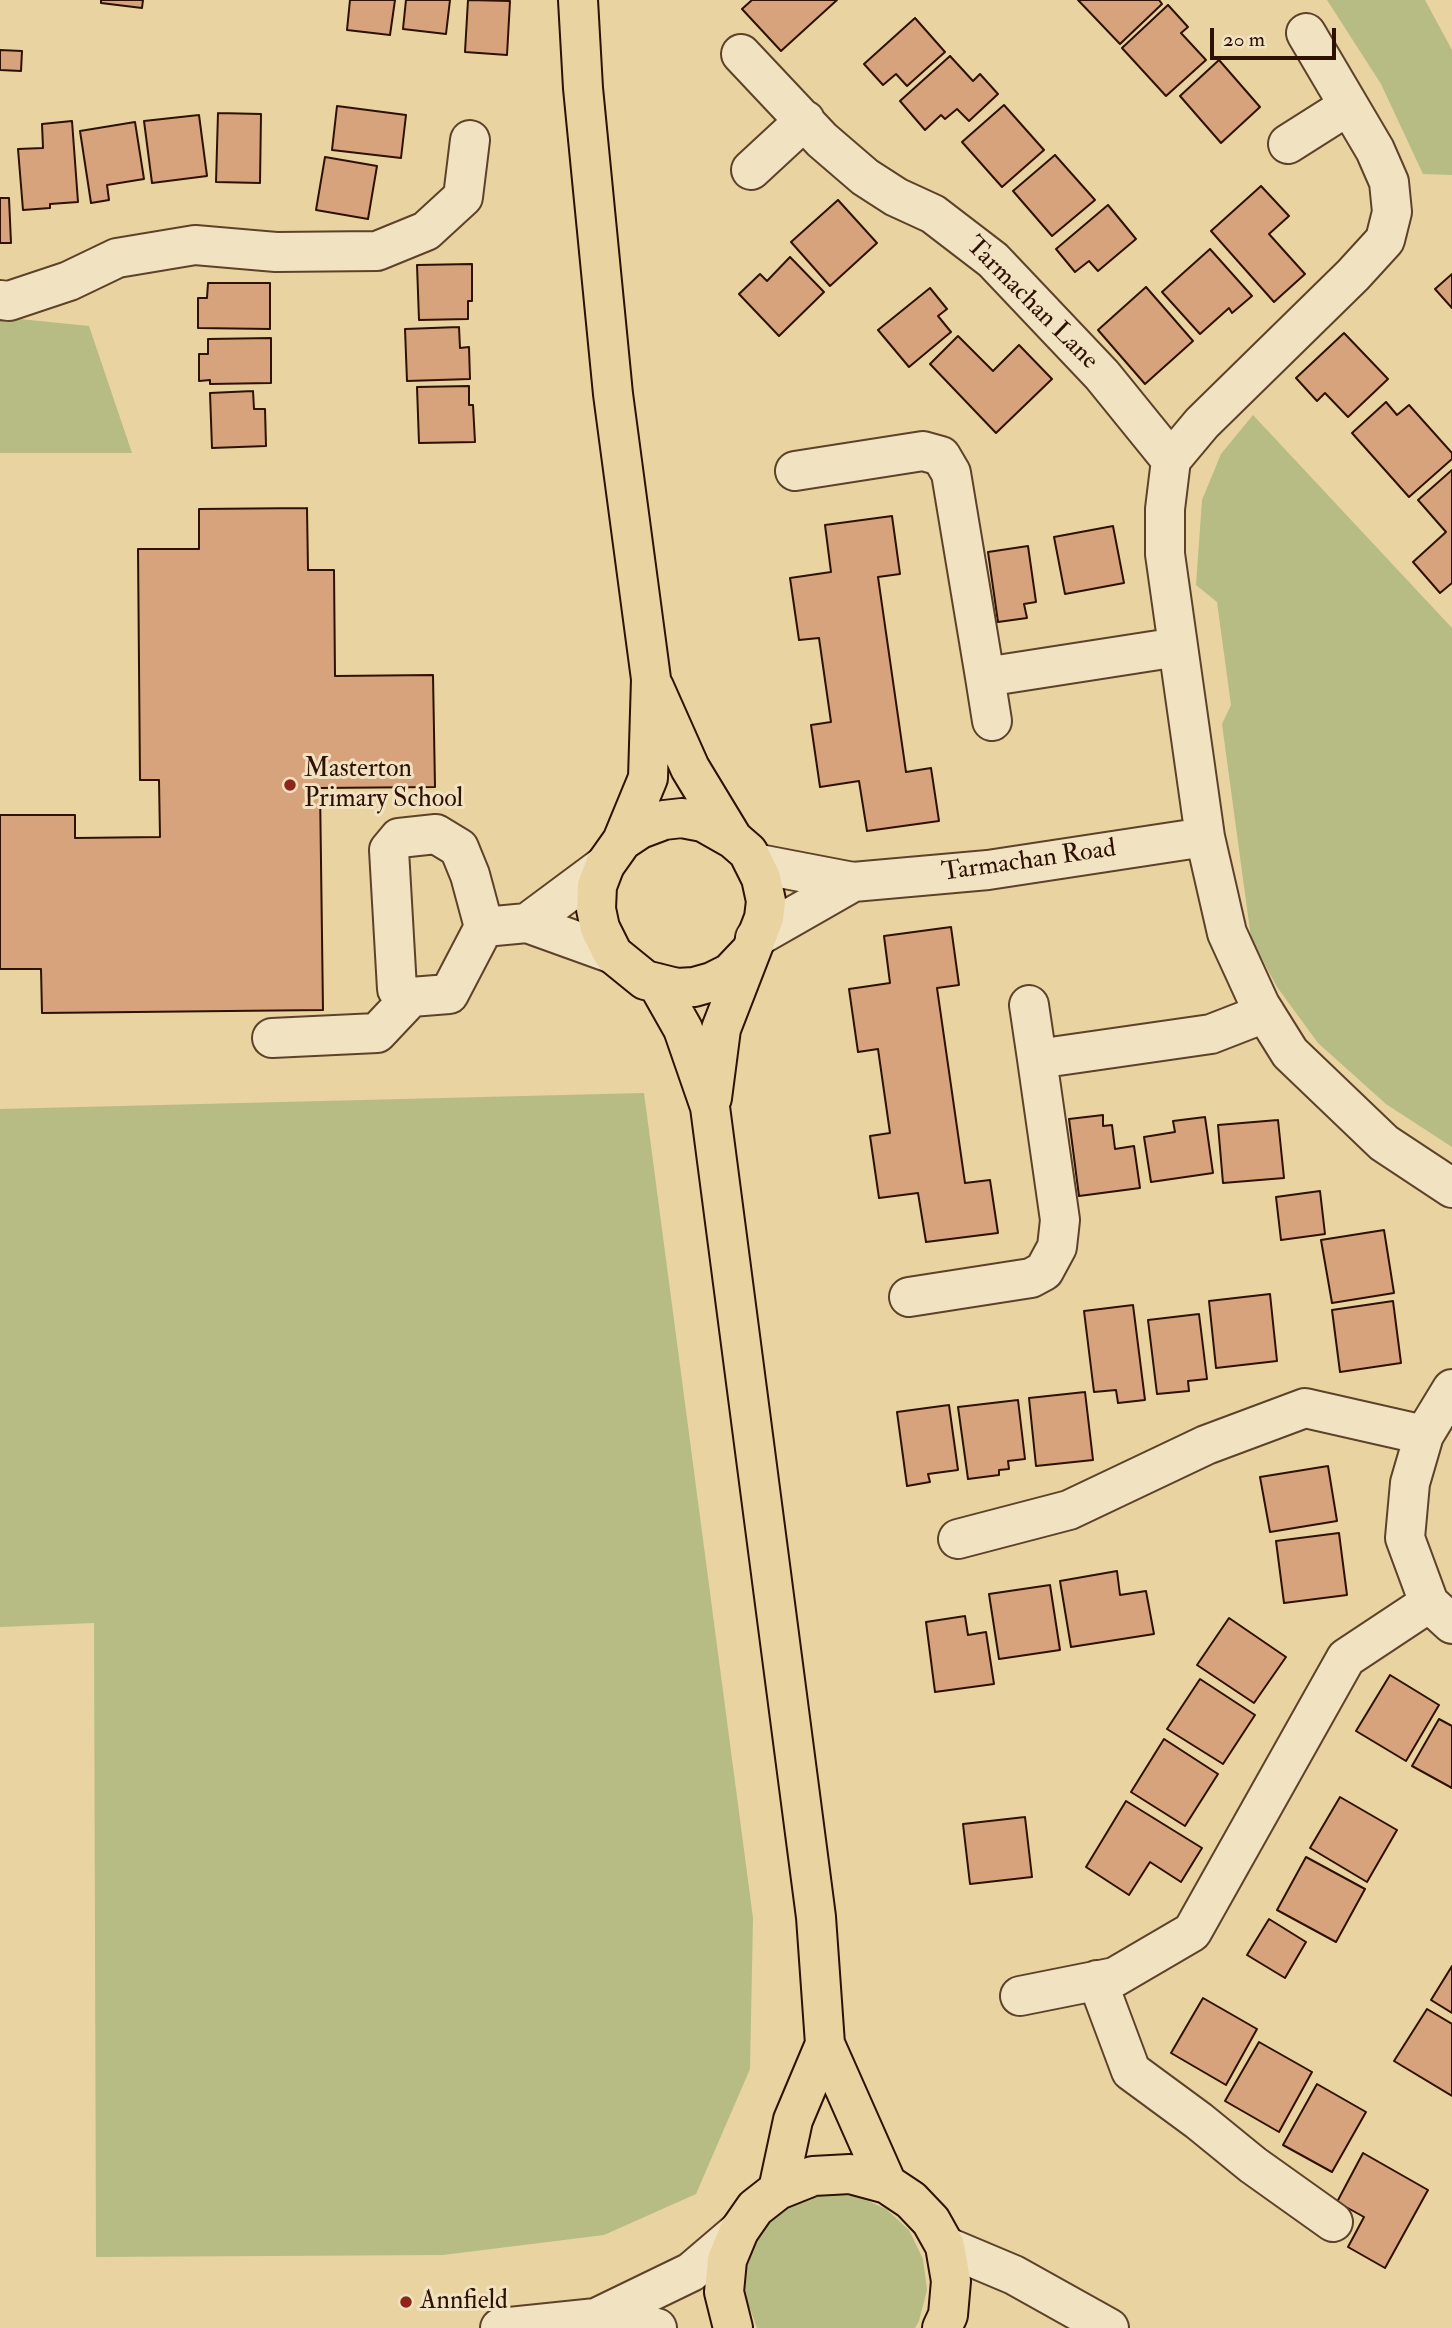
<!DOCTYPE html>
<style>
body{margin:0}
#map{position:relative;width:1452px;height:2328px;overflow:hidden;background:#e9d3a1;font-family:"IM FELL Double Pica",serif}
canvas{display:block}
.scale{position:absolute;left:1210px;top:28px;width:126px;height:32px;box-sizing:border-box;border:4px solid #2e1103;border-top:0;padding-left:9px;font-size:21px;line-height:24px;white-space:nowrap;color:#2e1103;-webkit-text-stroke:5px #f1e2c2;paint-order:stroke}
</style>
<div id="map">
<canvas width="1452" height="2328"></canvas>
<div class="scale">20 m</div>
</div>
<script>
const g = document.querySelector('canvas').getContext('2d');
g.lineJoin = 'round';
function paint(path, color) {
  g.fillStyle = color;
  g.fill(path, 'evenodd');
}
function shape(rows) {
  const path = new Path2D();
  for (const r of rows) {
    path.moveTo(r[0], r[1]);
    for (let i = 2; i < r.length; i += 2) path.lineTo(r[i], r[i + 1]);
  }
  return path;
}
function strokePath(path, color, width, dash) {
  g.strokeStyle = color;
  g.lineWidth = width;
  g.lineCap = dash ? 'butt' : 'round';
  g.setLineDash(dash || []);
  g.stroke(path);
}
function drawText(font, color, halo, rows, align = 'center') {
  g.font = font + ' "IM FELL Double Pica",serif';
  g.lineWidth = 6;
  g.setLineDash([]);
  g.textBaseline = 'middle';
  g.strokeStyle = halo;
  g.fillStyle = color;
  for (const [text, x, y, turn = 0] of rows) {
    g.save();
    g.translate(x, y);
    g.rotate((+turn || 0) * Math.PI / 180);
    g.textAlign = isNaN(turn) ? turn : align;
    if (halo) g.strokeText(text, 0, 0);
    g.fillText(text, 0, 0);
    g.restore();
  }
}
const green = shape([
 [1327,0,1425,0,1452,50,1452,175,1423,174,1381,84],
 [0,317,89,326,132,453,0,453],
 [1253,415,1452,628,1452,1147,1386,1104,1318,1043,1277,987,1251,938,1222,724,1231,705,1217,602,1196,585,1202,500,1221,454],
 [644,1093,753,1918,750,2069,696,2194,604,2235,443,2255,96,2257,94,1623,0,1627,0,1109],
 [826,2194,857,2196,886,2209,909,2230,923,2259,927,2290,919,2321,915,2328,757,2328,745,2295,747,2267,756,2240,775,2217,798,2201]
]);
const building = shape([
 [101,0,143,0,142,8,101,3,101,0],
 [350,0,395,0,390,35,347,30,350,0],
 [406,0,450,0,446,34,403,29,406,0],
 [468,0,510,1,507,55,465,52,468,0],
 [752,0,837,0,781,51,742,9,752,0],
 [1078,0,1159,0,1162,4,1120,44,1078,0],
 [1168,5,1188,27,1181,33,1206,60,1166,96,1122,48,1168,5],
 [915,18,945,52,907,86,896,74,883,85,864,64,915,18],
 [0,50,22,51,21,71,0,70,0,50],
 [950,56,973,81,980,74,998,94,969,121,957,109,945,119,941,115,925,130,900,101,950,56],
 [1219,60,1260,107,1221,143,1180,96,1219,60],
 [1004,105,1044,150,1002,187,962,142,1004,105],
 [337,106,406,115,401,158,332,150,337,106],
 [218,113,261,114,260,183,216,182,218,113],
 [199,115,207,176,152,183,144,121,199,115],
 [72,121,78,202,50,204,50,208,23,210,18,149,43,148,42,124,72,121],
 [135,122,144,179,107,185,109,200,91,203,80,131,135,122],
 [1055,155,1095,200,1052,236,1013,191,1055,155],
 [325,157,377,166,368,219,316,210,325,157],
 [1261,186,1289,216,1269,234,1305,274,1274,302,1211,231,1261,186],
 [0,198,9,198,11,243,0,243,0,198],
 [838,200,877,243,830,286,791,242,838,200],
 [1108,205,1136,239,1098,271,1089,261,1075,272,1056,249,1108,205],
 [1210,249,1252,296,1232,313,1229,308,1200,334,1162,292,1210,249],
 [790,257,824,292,779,336,739,294,760,274,767,281,790,257],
 [472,264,472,301,468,301,468,319,419,320,417,265,472,264],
 [1452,274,1452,308,1435,289,1452,274],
 [208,283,270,283,270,329,198,328,198,298,207,298,208,283],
 [1146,287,1193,341,1145,384,1098,330,1146,287],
 [930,288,947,309,938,316,951,332,909,367,878,330,930,288],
 [459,327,460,348,469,347,470,379,407,381,405,329,459,327],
 [1344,333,1388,379,1348,417,1325,393,1317,401,1296,378,1344,333],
 [958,336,993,371,1019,345,1052,379,996,433,930,364,958,336],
 [271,338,271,383,210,384,210,380,199,381,199,354,208,354,208,339,271,338],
 [469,386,469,405,473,405,475,442,419,443,417,387,469,386],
 [253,391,254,409,265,409,266,446,212,448,210,393,253,391],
 [1386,402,1397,415,1409,405,1452,453,1452,459,1409,497,1352,433,1386,402],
 [1452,470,1452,583,1440,593,1413,562,1446,532,1418,500,1452,470],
 [307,508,308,570,334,570,335,676,433,675,435,787,320,788,323,1010,42,1013,41,969,0,969,0,815,75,815,75,838,160,837,159,780,140,780,138,549,199,549,199,509,307,508],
 [892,516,900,574,878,577,906,772,931,768,939,821,867,831,859,781,820,787,811,725,831,722,819,638,799,640,790,578,831,572,825,525,892,516],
 [1113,526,1124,583,1065,594,1054,537,1113,526],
 [1028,546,1036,602,1024,604,1027,618,998,622,988,552,1028,546],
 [951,927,959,985,937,988,965,1183,990,1180,998,1233,926,1242,918,1193,879,1198,870,1136,890,1133,878,1049,858,1052,849,989,890,983,884,936,951,927],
 [1103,1115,1103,1126,1112,1125,1115,1149,1134,1146,1140,1188,1079,1196,1069,1119,1103,1115],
 [1205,1117,1213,1173,1151,1182,1144,1137,1175,1132,1173,1121,1205,1117],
 [1278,1120,1284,1178,1223,1183,1218,1125,1278,1120],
 [1320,1191,1325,1234,1281,1240,1276,1197,1320,1191],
 [1384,1230,1394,1293,1332,1303,1321,1240,1384,1230],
 [1270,1294,1277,1361,1216,1368,1209,1301,1270,1294],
 [1393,1301,1401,1363,1340,1372,1332,1310,1393,1301],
 [1133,1305,1145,1400,1118,1403,1116,1390,1094,1392,1084,1311,1133,1305],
 [1199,1314,1207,1379,1188,1381,1189,1391,1157,1394,1148,1320,1199,1314],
 [1085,1392,1093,1460,1036,1466,1029,1398,1085,1392],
 [1018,1400,1025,1459,1008,1461,1009,1469,999,1470,999,1475,968,1479,958,1407,1018,1400],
 [949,1405,958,1470,928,1474,930,1482,907,1486,897,1412,949,1405],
 [1328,1466,1337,1521,1270,1532,1260,1477,1328,1466],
 [1339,1533,1347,1595,1284,1603,1276,1541,1339,1533],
 [1117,1571,1120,1595,1146,1591,1154,1634,1071,1647,1060,1581,1117,1571],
 [1050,1585,1060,1650,999,1659,989,1594,1050,1585],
 [965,1616,968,1635,986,1632,994,1684,935,1692,926,1622,965,1616],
 [1229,1618,1286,1657,1254,1703,1197,1665,1229,1618],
 [1390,1675,1439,1705,1406,1761,1356,1731,1390,1675],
 [1200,1679,1255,1715,1223,1764,1167,1729,1200,1679],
 [1439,1719,1452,1726,1452,1788,1412,1766,1439,1719],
 [1164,1739,1218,1774,1185,1826,1131,1792,1164,1739],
 [1340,1797,1397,1830,1367,1882,1310,1848,1340,1797],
 [1126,1801,1202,1848,1181,1882,1150,1862,1129,1895,1086,1867,1126,1801],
 [1025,1817,1032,1877,970,1884,963,1824,1025,1817],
 [1306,1857,1365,1889,1336,1942,1277,1910,1306,1857],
 [1269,1919,1306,1942,1285,1978,1247,1955,1269,1919],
 [1452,1966,1452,2013,1431,2000,1452,1966],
 [1203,1998,1257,2029,1226,2085,1171,2053,1203,1998],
 [1427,2009,1452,2024,1452,2096,1394,2061,1427,2009],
 [1259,2042,1312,2072,1279,2132,1225,2101,1259,2042],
 [1317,2084,1366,2112,1332,2172,1283,2145,1317,2084],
 [1363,2153,1428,2190,1385,2268,1348,2247,1364,2217,1337,2202,1363,2153]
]);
const minor = shape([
 [741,54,822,140,865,177,896,197,933,214,993,260,1102,375,1171,460],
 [1288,144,1348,106],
 [751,170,805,120],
 [0,300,9,301,69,281,117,258,195,245,276,252,377,251,426,231,463,197,470,140],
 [1171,460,1165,509,1165,554,1205,837,1227,933,1260,1005,1290,1053,1384,1143,1452,1188],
 [1171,460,1202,423,1353,275,1385,240,1392,212,1389,182,1375,150,1306,33],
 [795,471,923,451,941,456,951,473,985,677,1178,647],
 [985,677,992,721],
 [436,834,459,848,470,875,484,927,449,994,411,997,397,989,389,850,399,838,436,834],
 [754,863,853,882,988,870,1205,837],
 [527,923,605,865],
 [484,927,527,923,613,954],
 [755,938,853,882],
 [1029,1005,1037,1059],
 [272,1038,377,1033,411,997],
 [909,1297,1031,1278,1044,1271,1057,1247,1060,1220,1037,1059,1211,1034,1265,1013],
 [1452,1389,1424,1435,1410,1483,1405,1538,1429,1603,1452,1624],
 [958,1539,1069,1510,1206,1445,1305,1408,1424,1435],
 [1097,1980,1131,2071,1199,2121,1253,2165,1333,2222],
 [1020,1996,1115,1977,1192,1932,1346,1658,1429,1603],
 [945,2246,1014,2275,1109,2328],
 [596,2318,691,2272,739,2231],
 [500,2328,596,2318,657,2328]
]);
const major = shape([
 [578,0,583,88,613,394,651,679,648,778,622,841,605,865,597,886,596,909,600,928,613,954,645,980,677,988,694,987,712,982,730,973,749,953],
 [654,687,690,768,733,839],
 [622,841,640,829,664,820,682,818,703,822,733,839,748,852,761,878,766,901,764,918,721,1029,712,1098],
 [657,983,683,1029,710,1107,816,1917,825,2044,887,2184],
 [778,2190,793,2120,825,2044],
 [733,2328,724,2292,727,2260,739,2231,755,2208,778,2190,813,2176,850,2174,887,2184,911,2200,931,2221,945,2246,951,2281,948,2315,942,2328]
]);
const markers = [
 [290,785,7,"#8f2418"],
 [406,2302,7,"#8f2418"]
];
const streetNames = [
 ["Tarmachan Lane",1031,304,45],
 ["Tarmachan Road",1029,862,-8]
];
const poiNames = [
 ["Masterton",304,770],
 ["Primary School",304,800],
 ["Annfield",420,2302]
];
paint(green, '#b6bc84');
paint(building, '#d7a37c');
strokePath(building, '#2e1103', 2);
strokePath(minor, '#5d422a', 42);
strokePath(major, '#2e1103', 42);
strokePath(minor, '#f1e2c2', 38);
strokePath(major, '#e9d3a1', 38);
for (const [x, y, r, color] of markers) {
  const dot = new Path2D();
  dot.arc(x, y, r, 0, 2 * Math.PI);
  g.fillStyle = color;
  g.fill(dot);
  strokePath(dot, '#f1e2c2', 2.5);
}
drawText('26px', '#2e1103', '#f1e2c2', streetNames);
drawText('26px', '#2e1103', '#f1e2c2', poiNames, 'left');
</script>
